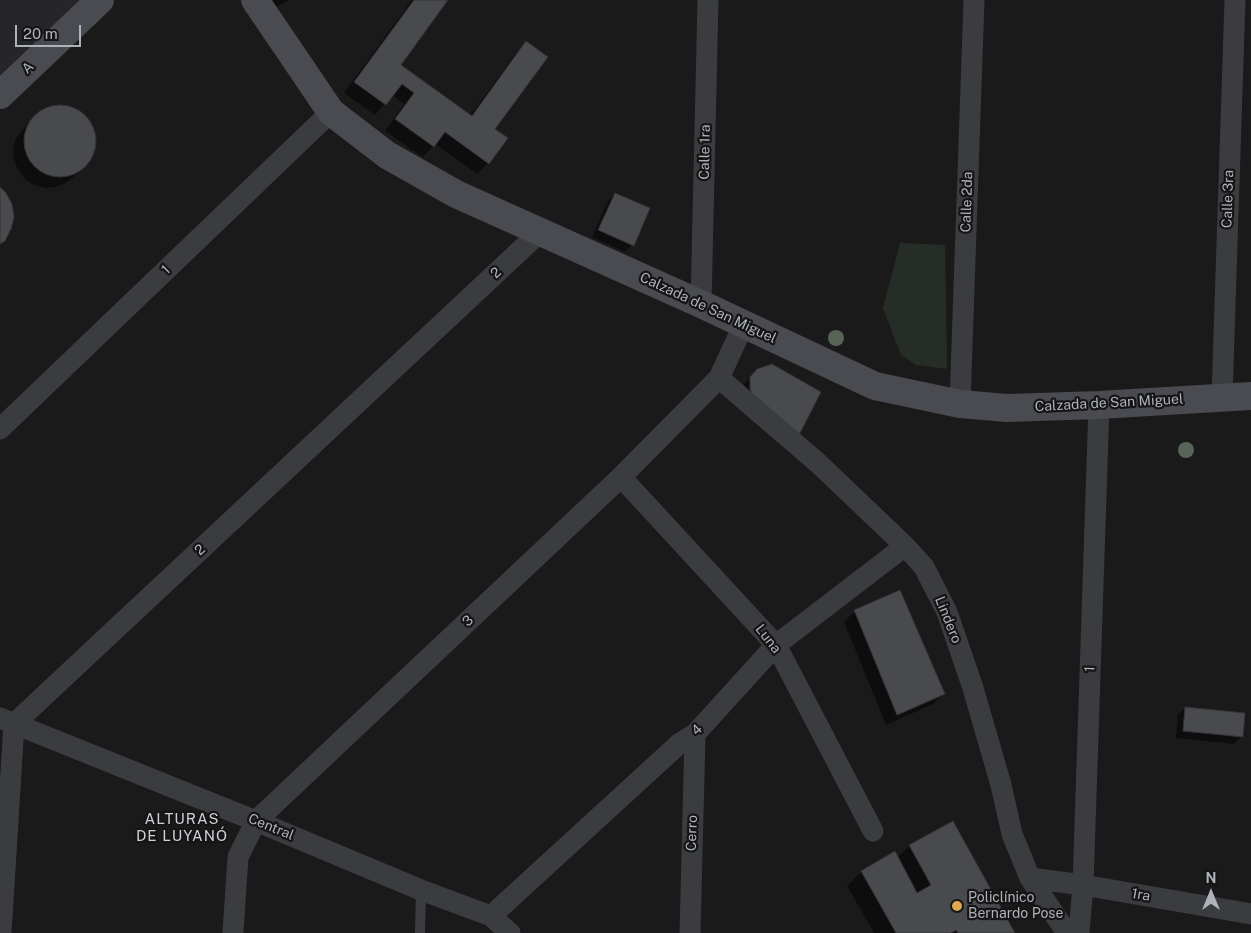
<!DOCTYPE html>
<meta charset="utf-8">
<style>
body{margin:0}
#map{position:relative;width:1251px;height:933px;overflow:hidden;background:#1a1a1b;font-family:"Public Sans",sans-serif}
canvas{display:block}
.north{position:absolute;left:1186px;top:868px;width:50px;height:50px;-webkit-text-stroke:4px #151516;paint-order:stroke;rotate:0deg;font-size:14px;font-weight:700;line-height:20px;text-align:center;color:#aeb2b9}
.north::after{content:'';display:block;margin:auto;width:18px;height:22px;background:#aeb2b9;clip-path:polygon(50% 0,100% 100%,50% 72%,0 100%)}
.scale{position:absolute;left:15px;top:25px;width:66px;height:22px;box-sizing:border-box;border:2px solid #aeb2b9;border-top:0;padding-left:6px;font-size:15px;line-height:18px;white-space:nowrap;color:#aeb2b9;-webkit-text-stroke:4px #151516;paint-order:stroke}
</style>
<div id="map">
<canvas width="1251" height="933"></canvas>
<div class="north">N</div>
<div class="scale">20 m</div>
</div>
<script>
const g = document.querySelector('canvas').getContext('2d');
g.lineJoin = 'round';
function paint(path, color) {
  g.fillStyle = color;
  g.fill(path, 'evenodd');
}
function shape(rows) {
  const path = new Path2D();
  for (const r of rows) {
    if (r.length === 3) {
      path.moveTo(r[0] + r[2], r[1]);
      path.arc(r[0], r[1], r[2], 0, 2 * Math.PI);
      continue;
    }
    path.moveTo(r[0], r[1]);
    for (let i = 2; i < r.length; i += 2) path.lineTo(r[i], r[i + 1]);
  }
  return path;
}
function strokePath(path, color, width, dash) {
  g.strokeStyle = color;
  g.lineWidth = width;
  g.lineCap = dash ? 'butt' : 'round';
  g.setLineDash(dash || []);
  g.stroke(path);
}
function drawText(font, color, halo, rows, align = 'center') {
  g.font = font + ' "Public Sans",sans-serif';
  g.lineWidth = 4.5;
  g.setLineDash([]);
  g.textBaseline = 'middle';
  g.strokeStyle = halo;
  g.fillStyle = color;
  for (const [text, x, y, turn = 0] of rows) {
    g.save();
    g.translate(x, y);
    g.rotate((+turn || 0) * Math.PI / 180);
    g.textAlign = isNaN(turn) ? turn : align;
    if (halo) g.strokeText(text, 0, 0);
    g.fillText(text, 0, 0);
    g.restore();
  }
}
const built = shape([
 [0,0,84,0,0,79]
]);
const green = shape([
 [900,243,945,245,947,369,916,365,901,355,883,308]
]);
const shadow = shape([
 [272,0,289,0,276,7],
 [412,0,447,0,399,66,470,116,516,53,526,42,494,130,488,163,477,174,435,144,423,157,385,131,404,104,392,95,375,115,344,93],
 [54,107,66,107,78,111,87,119,93,129,95,141,93,153,87,163,76,175,66,183,56,187,45,188,34,185,25,179,18,170,14,160,13,149,16,138,23,129,43,111],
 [615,194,632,245,625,252,592,237,608,201],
 [757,370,798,434,740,389],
 [855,611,944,693,933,704,886,725,844,622],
 [1185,708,1241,737,1234,744,1176,738,1178,715],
 [952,822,1014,933,874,933,847,886,861,872,897,858,909,846]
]);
const building = shape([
 [414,0,448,0,401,65,472,116,526,41,548,57,495,129,508,138,489,164,445,132,434,147,395,119,414,93,402,84,386,105,354,82,414,0],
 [60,141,36],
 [0,187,6,193,12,204,14,217,11,229,5,241,0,244,0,187],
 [615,193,650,208,634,246,598,230,615,193],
 [772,364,821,392,799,435,753,396,750,389,750,377,757,369,772,364],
 [900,590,945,694,897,715,854,610,900,590],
 [1185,707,1245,713,1243,737,1183,731,1185,707],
 [953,821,1015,933,958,933,956,930,951,933,896,933,861,871,895,851,917,893,931,885,909,845,953,821]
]);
const lane = shape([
 [420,933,421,890]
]);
const street = shape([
 [701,304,708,0],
 [719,378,818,463,905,546,924,567,947,612,973,688,1001,785,1012,834,1030,878,1067,933],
 [1222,397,1235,0],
 [960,404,974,0],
 [0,429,331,112],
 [621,477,776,645,873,831],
 [0,718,256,821,421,890,491,916,510,933],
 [1030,878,1083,885,1251,914],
 [491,916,680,743,695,734,776,645,905,546],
 [1,933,14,724,540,232],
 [233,933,238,857,256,821,621,477,719,378,744,324],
 [690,933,695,734],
 [1079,933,1083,885,1099,405]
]);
const secondary = shape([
 [255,0,331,112,387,155,456,194,701,304,875,386,960,404,1007,408,1099,405,1251,396],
 [0,95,100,0]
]);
const trees = [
 [836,338],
 [1186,450]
];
const markers = [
 [957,906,6,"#dda850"]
];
const streetNames = [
 ["A",28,68,-43],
 ["Calle 1ra",705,152,-89],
 ["Calle 3ra",1228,199,-88],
 ["Calle 2da",967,202,-88],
 ["1",166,270,-44],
 ["2",496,273,-43],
 ["Calzada de San Miguel",708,308,25],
 ["Calzada de San Miguel",1109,403,-3],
 ["2",200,550,-43],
 ["Lindero",948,620,68],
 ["3",468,621,-43],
 ["Luna",768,639,52],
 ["1",1090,669,-88],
 ["4",697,730,-43],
 ["Central",271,827,22],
 ["Cerro",692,833,-88],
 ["1ra",1141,895,10]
];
const poiNames = [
 ["Policlínico",968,898],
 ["Bernardo Pose",968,914]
];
const neighbourhoodNames = [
 ["ALTURAS",182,819],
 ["DE LUYANÓ",182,836]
];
paint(built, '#262628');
paint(green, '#262d27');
paint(shadow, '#0007');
paint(building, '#494a4d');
strokePath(building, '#343437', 1);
strokePath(lane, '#3b3c40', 10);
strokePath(street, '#3b3c40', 21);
strokePath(secondary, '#494b50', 28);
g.fillStyle = '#566557';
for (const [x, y] of trees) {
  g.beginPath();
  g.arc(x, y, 8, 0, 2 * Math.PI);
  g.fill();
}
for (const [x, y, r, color] of markers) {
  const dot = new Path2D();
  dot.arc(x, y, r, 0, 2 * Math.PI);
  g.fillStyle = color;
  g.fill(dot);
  strokePath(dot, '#151516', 2);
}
drawText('14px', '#aeb2b9', '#151516', streetNames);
drawText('14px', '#aeb2b9', '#151516', poiNames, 'left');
g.letterSpacing = '1px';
drawText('15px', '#ced1d6', '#151516', neighbourhoodNames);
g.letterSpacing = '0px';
</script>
